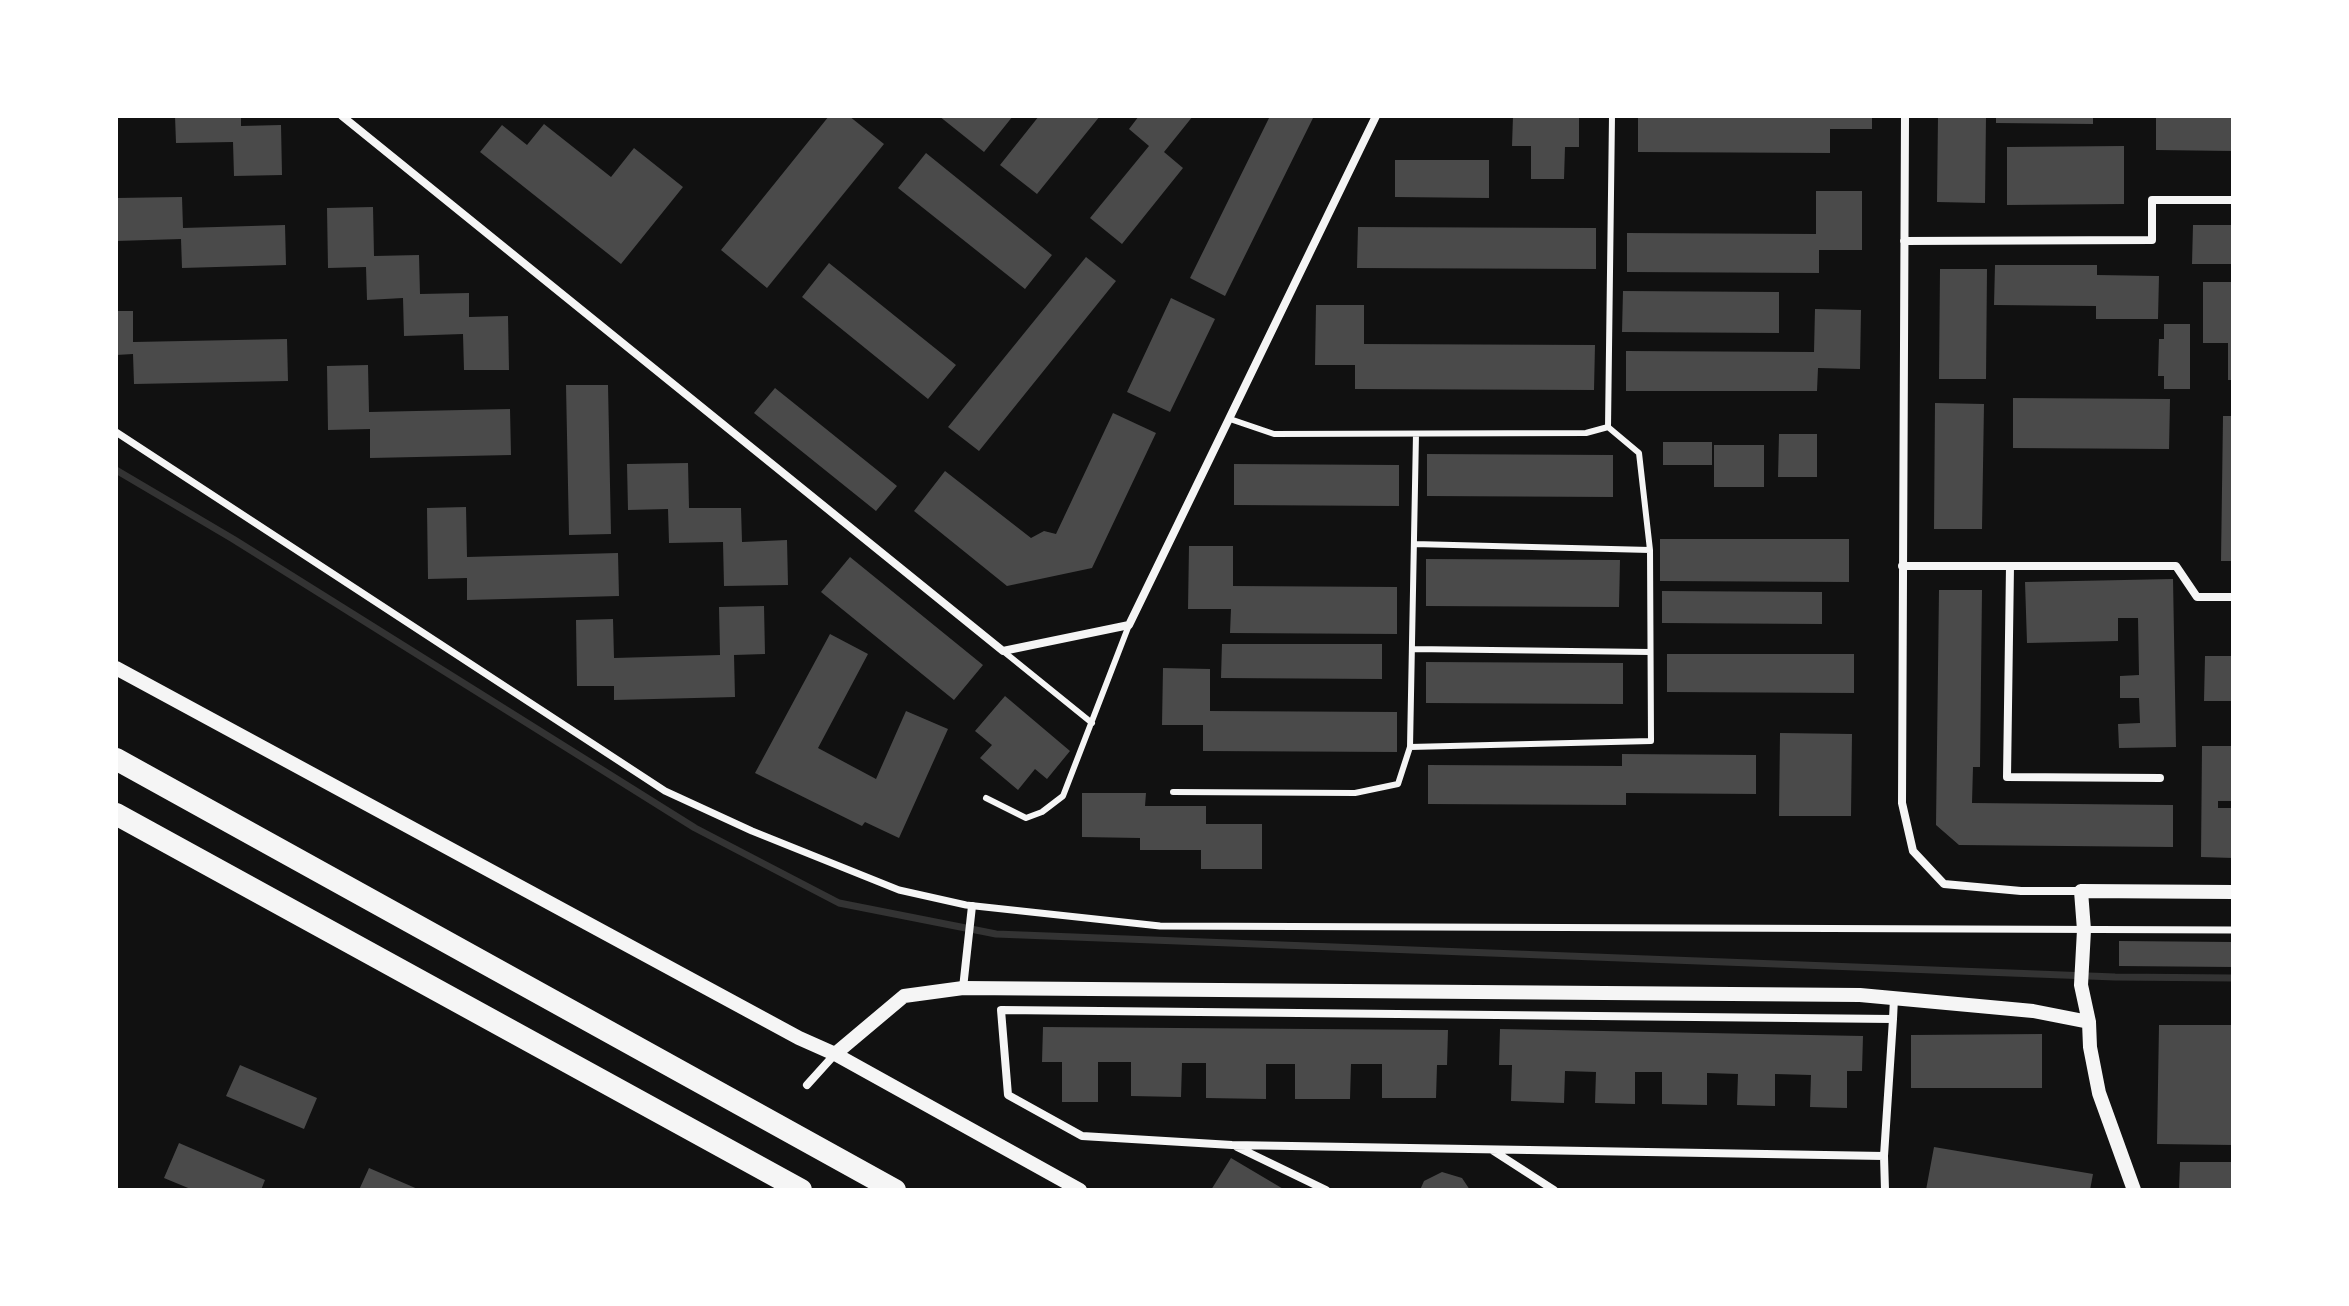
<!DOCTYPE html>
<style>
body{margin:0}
#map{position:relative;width:2349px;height:1306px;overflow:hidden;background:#111;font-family:"Space Grotesk",sans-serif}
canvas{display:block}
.frame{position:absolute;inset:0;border:118px solid #fff;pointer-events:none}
</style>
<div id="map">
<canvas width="2349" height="1306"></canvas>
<div class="frame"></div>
</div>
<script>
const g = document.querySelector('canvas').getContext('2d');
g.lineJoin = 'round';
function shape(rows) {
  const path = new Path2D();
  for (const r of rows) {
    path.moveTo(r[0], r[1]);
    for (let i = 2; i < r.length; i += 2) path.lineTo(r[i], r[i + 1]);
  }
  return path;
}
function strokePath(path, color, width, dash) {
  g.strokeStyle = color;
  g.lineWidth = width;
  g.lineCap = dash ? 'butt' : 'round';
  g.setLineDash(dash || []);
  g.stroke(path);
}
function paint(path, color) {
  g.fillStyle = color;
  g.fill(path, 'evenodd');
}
const stream = shape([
 [116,470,233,539,695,828,839,903,996,934,2115,977,2233,978]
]);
const building = shape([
 [175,116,241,116,241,126,281,125,282,175,234,176,233,142,176,143],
 [829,116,849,116,884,144,767,288,721,250],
 [939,116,1013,116,984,152],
 [1039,116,1100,116,1037,194,1000,165],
 [1139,116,1193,116,1164,152,1183,168,1122,244,1090,218,1149,146,1129,129],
 [1270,116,1314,116,1225,296,1190,278],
 [1513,116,1579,116,1579,147,1565,147,1564,179,1531,179,1531,146,1512,146],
 [1638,116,1872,116,1872,129,1830,129,1830,153,1638,152],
 [1938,116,1986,116,1985,203,1937,202],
 [1996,116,2093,116,2093,124,1996,123],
 [2156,116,2233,116,2233,151,2156,150],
 [544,124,611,177,634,148,683,187,621,264,480,152,502,125,527,145],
 [2124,146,2124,204,2007,205,2007,147],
 [926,153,1052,255,1025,289,898,188],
 [1395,160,1489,160,1489,198,1395,197],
 [1816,191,1862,191,1862,250,1819,250,1819,273,1627,272,1627,233,1816,234],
 [182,197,183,228,285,225,286,265,182,268,181,239,116,241,116,198],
 [373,207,374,256,419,255,420,294,469,293,469,317,508,316,509,370,464,370,463,334,404,336,403,298,367,300,366,267,328,268,327,208],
 [2193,225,2233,225,2233,264,2192,264],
 [1358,227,1596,228,1596,269,1357,268],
 [1086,257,1116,281,979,451,948,427],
 [829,263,956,365,928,399,802,297],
 [1995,265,2097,265,2097,275,2159,276,2158,319,2096,319,2096,306,1994,305],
 [1940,269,1987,269,1986,379,1939,379],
 [2203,282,2233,282,2233,380,2228,380,2228,343,2203,343],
 [1623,291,1779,292,1779,333,1622,332],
 [1171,298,1215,319,1170,412,1127,392],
 [1316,305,1364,305,1364,344,1595,345,1594,390,1355,389,1355,365,1315,365],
 [1815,309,1861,310,1860,369,1818,368,1817,391,1626,391,1626,351,1814,352],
 [116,311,133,311,133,342,287,339,288,381,134,384,133,354,116,355],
 [2164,324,2190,324,2190,389,2164,389,2164,376,2158,376,2159,339,2164,339],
 [368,365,369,412,510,409,511,455,370,458,370,429,328,430,327,366],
 [566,385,608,385,611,534,569,535],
 [775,388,897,486,876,511,754,413],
 [2013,398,2170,399,2169,449,2013,448],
 [1935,403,1984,404,1982,529,1934,529],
 [1113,413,1156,433,1092,568,1007,586,914,511,945,471,1031,538,1044,531,1056,534],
 [2223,416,2233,416,2233,561,2221,561],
 [1779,434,1817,434,1817,477,1778,477],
 [1663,442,1712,442,1712,465,1663,465],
 [1714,445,1764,445,1764,487,1714,487],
 [1427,454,1613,455,1613,497,1427,496],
 [688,463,689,508,741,508,742,542,787,540,788,585,724,586,723,542,669,543,668,509,628,510,627,464],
 [1234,464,1399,465,1399,506,1234,505],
 [466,507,467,557,618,553,619,596,467,600,467,578,428,579,427,508],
 [1660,539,1849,539,1849,582,1660,581],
 [1189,546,1233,546,1233,586,1397,587,1397,634,1230,633,1231,609,1188,609],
 [850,557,983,665,954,700,821,592],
 [1426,559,1620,560,1619,607,1426,606],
 [2173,579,2176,747,2119,748,2118,724,2140,723,2139,698,2120,698,2120,676,2139,675,2138,618,2118,618,2118,641,2027,643,2025,582],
 [1939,590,1982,590,1980,767,1973,767,1972,803,2173,805,2173,847,1959,845,1936,825],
 [1662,591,1822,592,1822,624,1662,623],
 [764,606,765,654,734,655,735,697,614,700,614,686,577,686,576,620,613,619,614,658,720,655,719,607],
 [830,634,868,654,818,748,876,779,906,711,948,729,899,838,865,822,862,826,755,773],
 [1222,644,1382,644,1382,679,1221,678],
 [1667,654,1854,654,1854,693,1667,692],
 [2205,656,2233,656,2233,701,2204,701],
 [1426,662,1623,663,1623,704,1426,703],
 [1163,668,1210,669,1210,711,1397,712,1397,752,1203,751,1203,725,1162,725],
 [1005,696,1070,751,1047,779,1035,769,1018,790,980,758,992,745,975,731],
 [1780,733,1852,734,1851,816,1779,816],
 [2202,746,2233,746,2233,801,2218,801,2218,808,2233,808,2233,858,2201,857],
 [1622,754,1756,755,1756,794,1626,793,1626,805,1428,804,1428,765,1622,766],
 [1082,793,1146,793,1145,806,1206,806,1206,824,1262,824,1262,869,1201,869,1201,850,1140,850,1140,838,1082,837],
 [2119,941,2233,942,2233,967,2119,966],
 [2159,1025,2233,1025,2233,1145,2157,1144],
 [1043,1027,1448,1030,1447,1065,1437,1065,1436,1098,1382,1098,1382,1064,1351,1064,1350,1099,1295,1099,1295,1064,1266,1064,1266,1099,1206,1098,1206,1063,1182,1063,1181,1097,1131,1096,1131,1062,1098,1062,1098,1102,1062,1102,1062,1062,1042,1062],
 [1500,1029,1863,1036,1862,1071,1847,1071,1847,1108,1810,1107,1811,1075,1775,1074,1775,1106,1737,1105,1738,1074,1707,1073,1707,1105,1662,1104,1662,1072,1635,1072,1635,1104,1595,1103,1596,1072,1565,1071,1564,1103,1511,1101,1512,1065,1499,1065],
 [2042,1034,2042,1088,1911,1088,1911,1035],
 [240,1065,317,1098,304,1129,226,1096],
 [179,1143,265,1180,261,1190,193,1190,164,1178],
 [1934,1147,2093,1174,2090,1190,1926,1190],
 [1231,1158,1285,1190,1211,1190],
 [2180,1162,2233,1162,2233,1190,2179,1190],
 [369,1168,420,1190,359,1190],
 [1442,1172,1462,1178,1470,1190,1420,1190,1424,1181]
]);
const service = shape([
 [1230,419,1274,434,1586,433,1608,427],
 [1414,544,1650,550],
 [1412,649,1650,652],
 [1003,651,1092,723],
 [1410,747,1651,741,1650,550,1639,453,1608,427,1612,116],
 [1173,792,1355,793,1398,784,1410,747,1416,434],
 [986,798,1026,818,1042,812,1063,796,1129,625]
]);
const pedestrian = shape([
 [116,432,665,791,752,831,899,890,966,905,1160,926,2233,930]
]);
const minor = shape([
 [342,116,1003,651,1129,625,1376,116],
 [1905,116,1902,803,1913,851,1944,884,2021,891,2081,891],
 [1904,241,2152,240,2152,200,2233,200],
 [1902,566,2176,566,2197,597,2233,597],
 [2010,566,2007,777,2160,778],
 [963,988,972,906],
 [1893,1019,1884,1156,1232,1145,1082,1136,1008,1095,1001,1010,1893,1019,1894,998],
 [807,1085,835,1054],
 [1237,1147,1326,1190],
 [1492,1150,1554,1190],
 [1884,1156,1885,1190]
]);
const tertiary = shape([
 [116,668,799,1038,835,1054,1080,1190],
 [835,1054,904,996,963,988,1860,995,2033,1011,2089,1022],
 [2134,1190,2099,1093,2090,1047,2089,1022,2081,985,2084,930,2081,891,2233,892]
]);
const trunk = shape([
 [116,759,895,1190],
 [116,814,801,1190]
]);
strokePath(stream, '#333', 7);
paint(building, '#4a4a4a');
strokePath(service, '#f5f5f5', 6);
strokePath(pedestrian, '#f5f5f5', 7);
strokePath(minor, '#f5f5f5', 8);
strokePath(tertiary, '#f5f5f5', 14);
strokePath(trunk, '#f5f5f5', 22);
</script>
